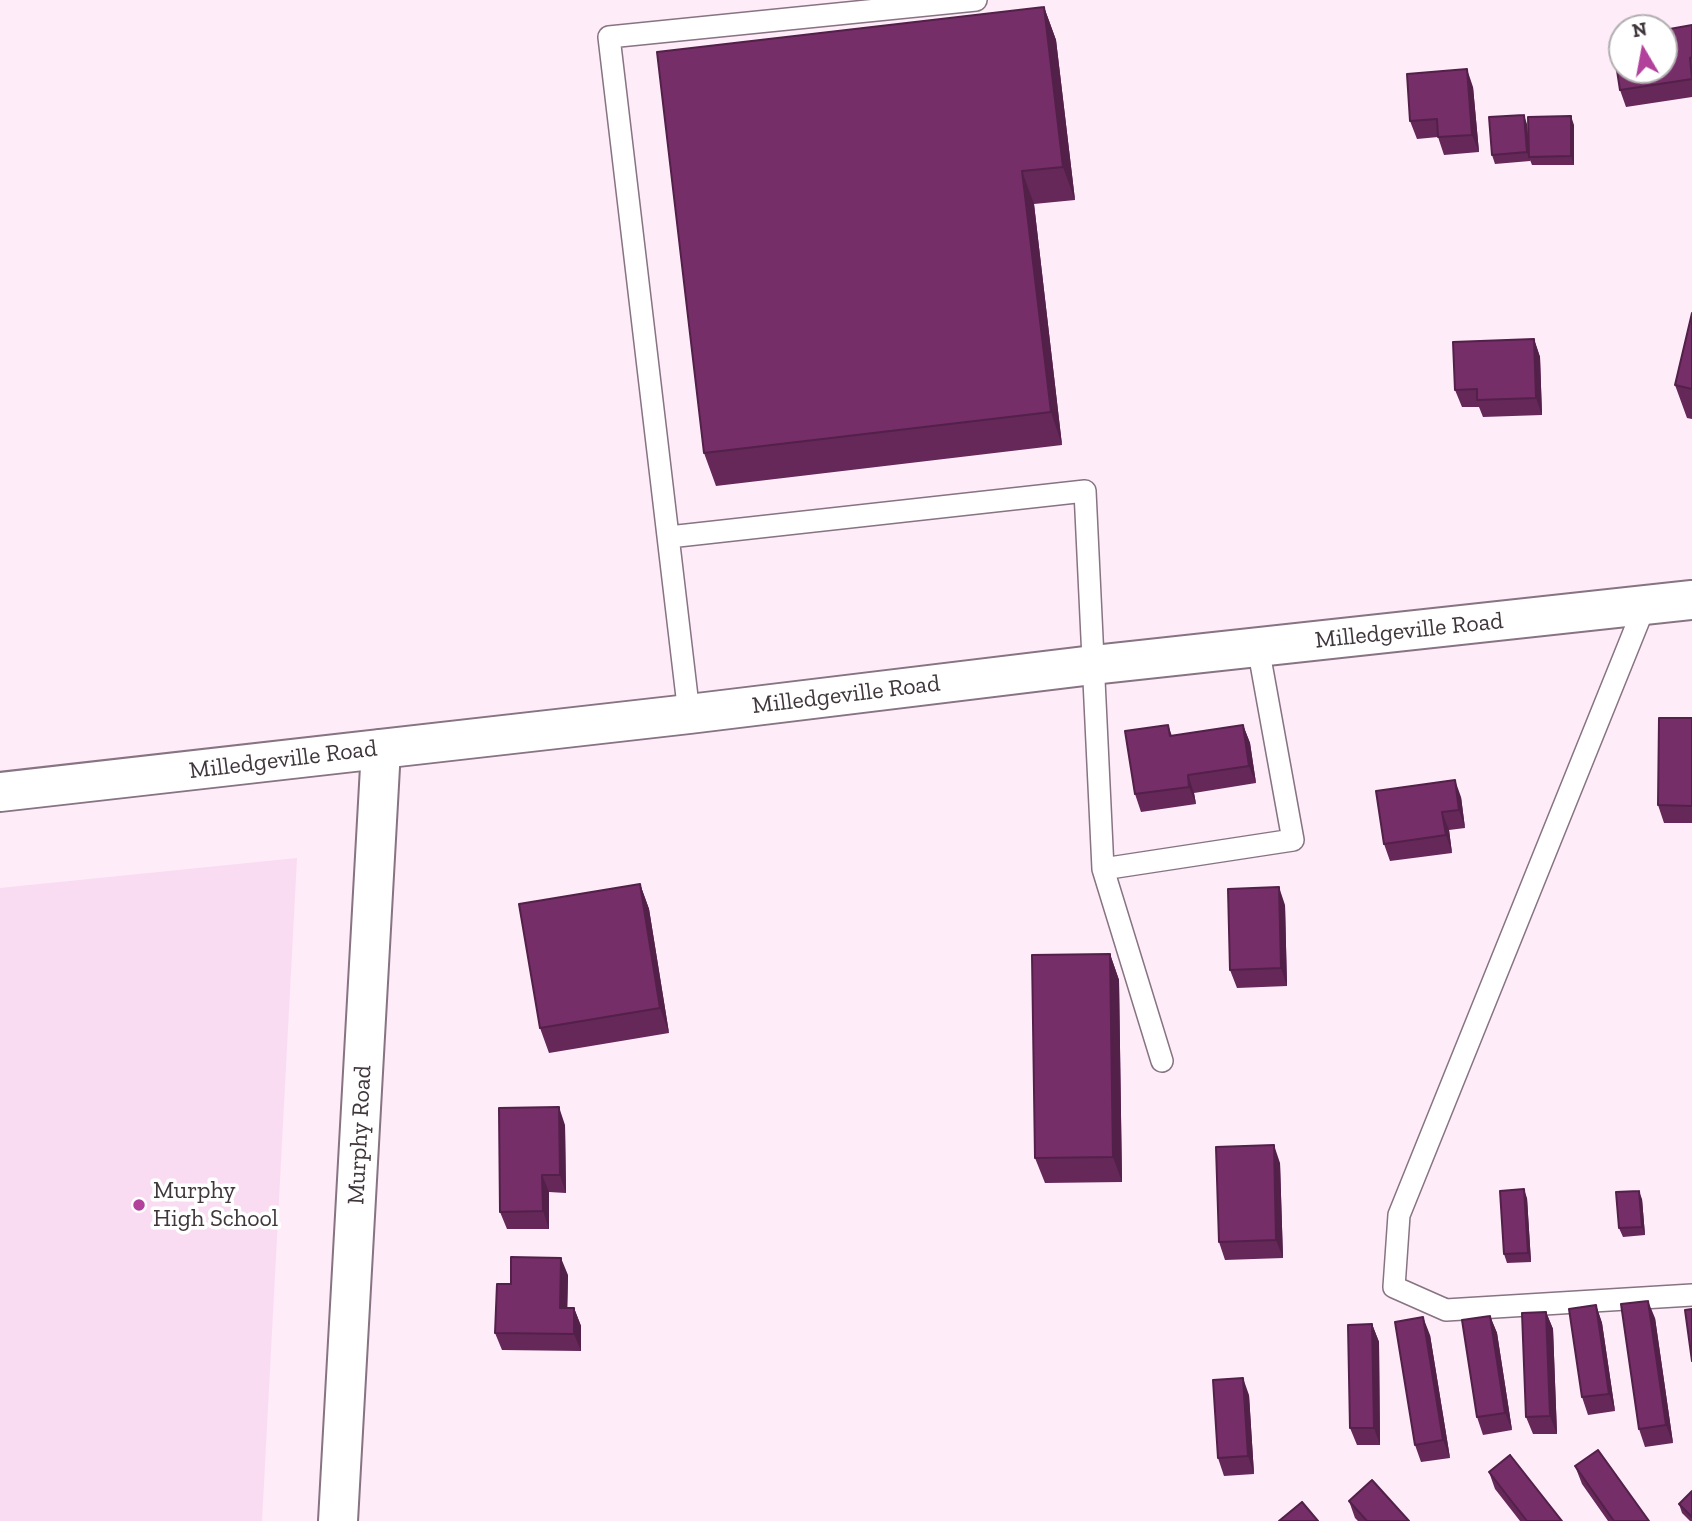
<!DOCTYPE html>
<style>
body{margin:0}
#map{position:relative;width:1692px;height:1521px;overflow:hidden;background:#feecf9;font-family:"Zilla Slab",serif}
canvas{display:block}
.north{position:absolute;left:1608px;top:14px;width:70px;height:70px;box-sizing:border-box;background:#fff;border:2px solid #b3afb1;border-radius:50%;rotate:350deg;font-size:19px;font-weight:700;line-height:28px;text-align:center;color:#40373d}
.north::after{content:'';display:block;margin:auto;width:24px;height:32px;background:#b2419c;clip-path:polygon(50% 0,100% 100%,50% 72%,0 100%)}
</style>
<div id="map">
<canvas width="1692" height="1521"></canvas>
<div class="north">N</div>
</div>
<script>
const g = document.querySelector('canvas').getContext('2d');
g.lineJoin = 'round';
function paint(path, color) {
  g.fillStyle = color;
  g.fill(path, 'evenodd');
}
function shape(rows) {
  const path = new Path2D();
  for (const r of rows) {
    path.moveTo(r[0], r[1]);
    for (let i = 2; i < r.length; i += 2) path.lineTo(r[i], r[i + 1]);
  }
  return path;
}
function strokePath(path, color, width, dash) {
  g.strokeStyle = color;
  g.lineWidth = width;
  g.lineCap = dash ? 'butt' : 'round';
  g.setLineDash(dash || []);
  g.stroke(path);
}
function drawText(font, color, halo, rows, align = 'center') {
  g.font = font + ' "Zilla Slab",serif';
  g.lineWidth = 7;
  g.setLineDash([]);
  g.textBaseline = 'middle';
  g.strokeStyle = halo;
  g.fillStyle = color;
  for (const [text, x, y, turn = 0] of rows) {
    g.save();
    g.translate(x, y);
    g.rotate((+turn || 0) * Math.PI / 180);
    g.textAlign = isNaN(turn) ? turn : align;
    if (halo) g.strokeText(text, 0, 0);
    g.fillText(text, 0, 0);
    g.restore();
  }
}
const built = shape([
 [297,858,262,1521,0,1521,0,888]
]);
const service = shape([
 [669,537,1085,491,1103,869,1162,1061],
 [1645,605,1399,1215,1394,1287,1446,1310,1692,1295],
 [689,714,609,37,976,0],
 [1103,869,1293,840,1258,647]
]);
const minor = shape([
 [338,1521,381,749]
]);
const tertiary = shape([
 [0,792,689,714,1093,665,1692,600]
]);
const wall = shape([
 [1044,7,1056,40,1075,200,1034,204,1062,445,716,486,704,453],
 [1692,25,1692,97,1626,107,1620,90],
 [1473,87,1479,152,1444,155,1438,137,1417,139,1410,121],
 [1527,124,1528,137,1574,125,1574,165,1532,165,1530,160,1530,161,1495,164,1492,155],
 [1692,313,1692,419,1687,418,1675,385],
 [1534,339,1540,357,1542,415,1483,417,1479,407,1462,407,1455,390],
 [1692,718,1692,823,1664,823,1658,805],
 [1168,725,1172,736,1243,725,1250,743,1256,783,1194,793,1196,804,1141,812,1135,794],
 [1461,797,1465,828,1449,830,1452,853,1390,861,1384,844],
 [640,884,649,909,669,1033,549,1053,540,1028],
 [1285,905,1287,986,1237,988,1230,970],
 [1110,954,1119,980,1122,1182,1045,1183,1035,1158],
 [565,1125,566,1193,549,1192,549,1229,507,1229,500,1212],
 [1280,1163,1283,1258,1225,1260,1219,1242],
 [1527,1198,1531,1262,1507,1263,1504,1254],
 [1642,1199,1645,1235,1623,1237,1619,1228],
 [568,1275,567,1308,574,1308,581,1326,581,1351,502,1350,495,1333,511,1284],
 [1596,1305,1602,1323,1615,1411,1588,1415,1582,1397],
 [1546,1312,1553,1329,1557,1434,1533,1434,1526,1417],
 [1490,1316,1497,1333,1512,1430,1483,1435,1477,1417],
 [1655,1318,1673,1443,1645,1447,1639,1429],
 [1372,1324,1379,1342,1380,1445,1357,1445,1350,1428],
 [1430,1335,1450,1458,1421,1462,1415,1445],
 [1249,1395,1254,1474,1224,1476,1218,1458],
 [1575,1466,1649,1521,1608,1521,1582,1484],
 [1489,1472,1562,1521,1520,1521,1495,1489],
 [1692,1491,1692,1521,1690,1521,1682,1513,1679,1504],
 [1349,1501,1409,1521,1358,1521,1355,1518]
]);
const shadedWall = shape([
 [1044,7,1056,40,1075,200,1063,167],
 [1467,69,1473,87,1479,152,1472,135],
 [1524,115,1527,124,1530,157,1529,157,1530,161,1527,152],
 [1571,116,1574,125,1574,165,1571,156],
 [1022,171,1034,204,1062,445,1051,412],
 [1534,339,1540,357,1542,415,1536,398],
 [1243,725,1250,743,1256,783,1249,766],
 [1188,775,1194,793,1196,804,1189,787],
 [1455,780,1461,797,1465,828,1459,810],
 [1442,812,1449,830,1452,853,1446,835],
 [640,884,649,909,669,1033,660,1008],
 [1279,887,1285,905,1287,986,1281,968],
 [1110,954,1119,980,1122,1182,1113,1157],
 [559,1107,565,1125,566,1193,560,1175],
 [1274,1145,1280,1163,1283,1258,1276,1240],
 [542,1175,549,1192,549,1229,543,1211],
 [1524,1189,1527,1198,1531,1262,1528,1253],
 [1639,1191,1642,1199,1645,1235,1642,1227],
 [561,1258,568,1275,567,1326,560,1308],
 [1648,1301,1655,1318,1673,1443,1666,1425],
 [1596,1305,1602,1323,1615,1411,1609,1394],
 [574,1308,581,1326,581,1351,574,1334],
 [1546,1312,1553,1329,1557,1434,1550,1416],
 [1490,1316,1497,1333,1512,1430,1505,1413],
 [1423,1317,1430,1335,1450,1458,1443,1440],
 [1372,1324,1379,1342,1380,1445,1374,1428],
 [1243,1378,1249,1395,1254,1474,1248,1456]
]);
const building = shape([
 [1044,7,1063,167,1022,171,1051,412,704,453,657,52,1044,7],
 [1692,25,1692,57,1690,58,1692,79,1620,90,1612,38,1622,36,1622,70,1664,70,1664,30,1692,25],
 [1467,69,1472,135,1438,137,1437,119,1410,121,1407,74,1467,69],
 [1524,115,1527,152,1492,155,1489,117,1524,115],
 [1571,116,1571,156,1529,157,1528,117,1571,116],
 [1692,313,1692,389,1675,385,1692,313],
 [1534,339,1536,398,1477,400,1477,389,1455,390,1453,342,1534,339],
 [1659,718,1692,718,1692,806,1658,805,1659,718],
 [1168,725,1170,736,1243,725,1249,766,1188,775,1189,787,1135,794,1125,731,1168,725],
 [1455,780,1459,810,1442,812,1446,835,1384,844,1376,791,1455,780],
 [640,884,660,1008,540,1028,519,904,640,884],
 [1279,887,1281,968,1230,970,1228,889,1279,887],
 [1110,954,1113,1157,1035,1158,1032,955,1110,954],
 [559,1107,560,1175,542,1175,543,1211,500,1212,499,1108,559,1107],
 [1274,1145,1276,1240,1219,1242,1216,1147,1274,1145],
 [1524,1189,1528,1253,1504,1254,1500,1191,1524,1189],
 [1639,1191,1642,1227,1619,1228,1616,1192,1639,1191],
 [511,1257,561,1258,560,1308,574,1308,574,1334,495,1333,497,1284,511,1284,511,1257],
 [1648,1301,1666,1425,1639,1429,1621,1304,1648,1301],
 [1596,1305,1609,1394,1582,1397,1569,1309,1596,1305],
 [1692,1309,1692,1361,1685,1310,1692,1309],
 [1546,1312,1550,1416,1526,1417,1522,1313,1546,1312],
 [1490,1316,1505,1413,1477,1417,1462,1320,1490,1316],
 [1423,1317,1443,1440,1415,1445,1395,1322,1423,1317],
 [1372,1324,1374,1428,1350,1428,1348,1325,1372,1324],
 [1243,1378,1248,1456,1218,1458,1213,1380,1243,1378],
 [1598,1450,1649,1521,1614,1521,1575,1466,1598,1450],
 [1510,1455,1562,1521,1527,1521,1489,1472,1510,1455],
 [1372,1480,1409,1521,1367,1521,1349,1501,1372,1480],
 [1692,1491,1692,1517,1679,1504,1692,1491],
 [1302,1502,1318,1521,1279,1521,1302,1502]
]);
const markers = [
 [139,1205,7,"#b2419c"]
];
const streetNames = [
 ["Milledgeville Road",1409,631,-6],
 ["Milledgeville Road",846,695,-7],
 ["Milledgeville Road",283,760,-7],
 ["Murphy Road",360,1135,-87]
];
const poiNames = [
 ["Murphy",153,1191],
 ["High School",153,1219]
];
paint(built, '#f9dcf1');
strokePath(service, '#877382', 24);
strokePath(minor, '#877382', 42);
strokePath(tertiary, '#877382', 42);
strokePath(service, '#fff', 21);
strokePath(minor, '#fff', 38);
strokePath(tertiary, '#fff', 38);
paint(wall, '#652859');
paint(shadedWall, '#532049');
paint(building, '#762e68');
strokePath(building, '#532049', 2);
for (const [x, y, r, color] of markers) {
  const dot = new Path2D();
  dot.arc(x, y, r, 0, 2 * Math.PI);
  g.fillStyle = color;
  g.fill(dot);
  strokePath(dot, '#fff', 2.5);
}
drawText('24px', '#40373d', '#fff', streetNames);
drawText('24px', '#40373d', '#fff', poiNames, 'left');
</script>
